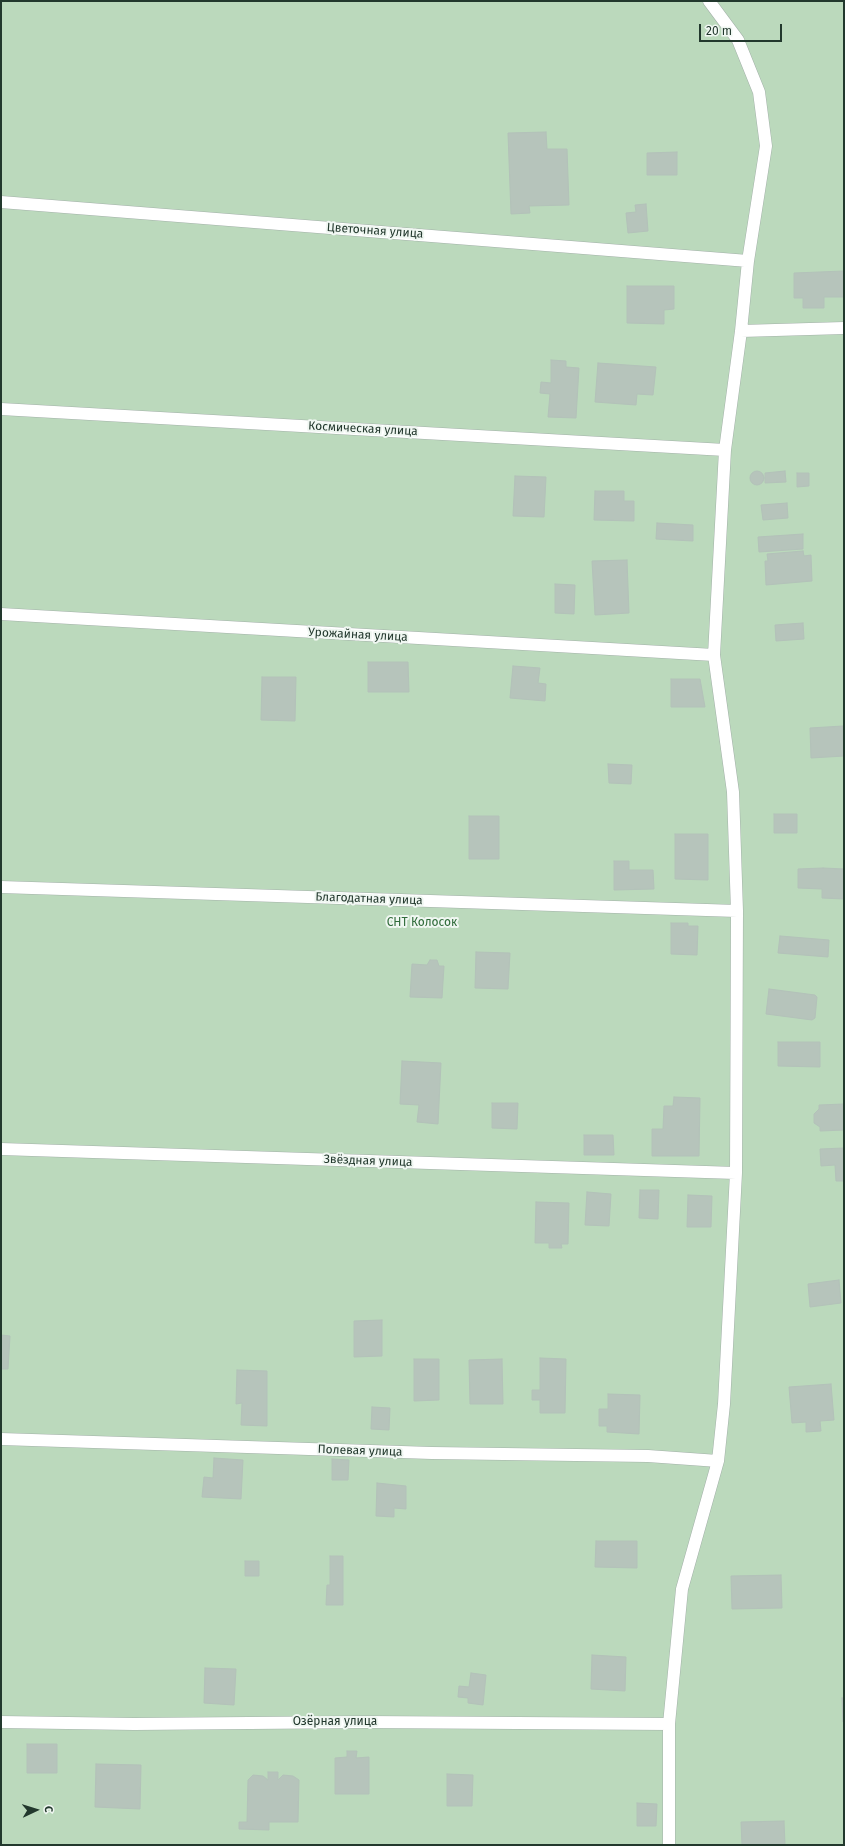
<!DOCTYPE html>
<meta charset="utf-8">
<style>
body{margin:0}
#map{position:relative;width:845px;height:1846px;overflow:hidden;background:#e0eae3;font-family:"Fira Sans",sans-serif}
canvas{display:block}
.frame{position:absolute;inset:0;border:2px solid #22382d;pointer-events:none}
.north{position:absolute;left:16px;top:1790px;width:40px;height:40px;-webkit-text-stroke:3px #f0f7f2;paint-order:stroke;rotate:86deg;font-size:11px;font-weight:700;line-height:16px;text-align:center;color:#22382d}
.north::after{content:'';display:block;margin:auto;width:14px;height:18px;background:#22382d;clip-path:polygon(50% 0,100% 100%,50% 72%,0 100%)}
.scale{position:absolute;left:699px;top:24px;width:83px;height:18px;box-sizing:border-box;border:2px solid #22382d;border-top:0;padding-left:5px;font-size:12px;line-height:14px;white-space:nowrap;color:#22382d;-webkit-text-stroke:3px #f0f7f2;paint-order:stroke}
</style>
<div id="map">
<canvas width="845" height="1846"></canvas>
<div class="frame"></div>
<div class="north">С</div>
<div class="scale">20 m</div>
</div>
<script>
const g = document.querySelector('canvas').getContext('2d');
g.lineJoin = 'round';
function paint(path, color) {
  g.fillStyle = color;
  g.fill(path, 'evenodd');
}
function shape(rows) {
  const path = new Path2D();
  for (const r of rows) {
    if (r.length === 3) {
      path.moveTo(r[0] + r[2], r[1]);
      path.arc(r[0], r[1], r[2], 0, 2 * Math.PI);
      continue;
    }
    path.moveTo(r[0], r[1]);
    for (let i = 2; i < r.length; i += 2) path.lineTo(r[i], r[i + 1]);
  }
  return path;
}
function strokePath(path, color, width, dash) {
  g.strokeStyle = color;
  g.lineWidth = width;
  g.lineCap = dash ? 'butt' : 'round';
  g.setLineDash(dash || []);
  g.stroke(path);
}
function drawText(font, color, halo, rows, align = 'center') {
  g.font = font + ' "Fira Sans",sans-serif';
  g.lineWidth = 4;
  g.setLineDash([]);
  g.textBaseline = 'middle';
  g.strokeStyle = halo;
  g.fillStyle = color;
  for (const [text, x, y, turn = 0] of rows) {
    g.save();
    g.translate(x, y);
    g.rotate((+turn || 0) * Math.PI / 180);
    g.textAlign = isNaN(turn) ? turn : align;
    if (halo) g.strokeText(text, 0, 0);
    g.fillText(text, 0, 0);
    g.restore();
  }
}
const green = shape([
 [1,1,844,1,844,1845,1,1845]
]);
const building = shape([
 [546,132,547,149,567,149,569,205,529,206,530,213,511,214,508,133,546,132],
 [677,152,677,175,647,175,647,153,677,152],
 [646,204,648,231,628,233,626,213,636,212,635,205,646,204],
 [844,271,844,297,824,297,824,308,803,308,803,298,794,298,794,273,844,271],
 [627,286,674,286,674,309,664,310,664,324,627,323,627,286],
 [551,360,566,361,566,367,579,368,576,418,548,417,550,394,540,393,541,382,551,383,551,360],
 [598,363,656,367,653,395,637,394,636,405,595,402,598,363],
 [785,471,786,482,765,483,765,473,785,471],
 [757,478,7],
 [797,473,809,473,809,486,797,487,797,473],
 [515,476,546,477,544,517,513,516,515,476],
 [595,491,624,491,624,501,634,501,634,521,594,520,595,491],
 [787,503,788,518,763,520,761,505,787,503],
 [657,523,693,525,693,541,656,539,657,523],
 [803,534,803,549,759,552,758,537,803,534],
 [803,551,804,556,811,555,812,581,766,585,765,561,768,561,767,554,803,551],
 [627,560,629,613,595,615,592,561,627,560],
 [555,584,575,585,574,614,555,613,555,584],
 [803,623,804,639,776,641,775,625,803,623],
 [368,662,408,662,409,692,368,692,368,662],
 [513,666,540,668,538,683,546,684,545,701,510,698,513,666],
 [262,677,296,677,295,721,261,720,262,677],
 [671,679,700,679,705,707,671,707,671,679],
 [843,726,844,756,811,758,810,728,843,726],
 [608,764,632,765,631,784,609,783,608,764],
 [774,814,797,814,797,833,774,833,774,814],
 [469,816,499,816,499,859,469,859,469,816],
 [675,834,708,834,708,880,675,879,675,834],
 [614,861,629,861,629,870,653,870,654,889,614,890,614,861],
 [823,868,844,869,844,899,822,898,822,889,798,888,798,869,823,868],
 [671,923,688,923,688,926,698,926,697,955,671,954,671,923],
 [780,936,829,940,828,957,778,953,780,936],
 [476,952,510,953,508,989,475,988,476,952],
 [430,960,437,960,439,966,444,966,442,998,410,997,412,964,427,965,430,960],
 [769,989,815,995,817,997,815,1018,812,1020,766,1014,769,989],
 [778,1042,820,1042,820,1067,778,1066,778,1042],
 [402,1061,441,1063,438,1124,417,1122,419,1105,400,1104,402,1061],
 [674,1097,700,1098,699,1156,652,1156,652,1129,663,1129,664,1106,673,1106,674,1097],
 [492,1103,518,1103,517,1129,492,1128,492,1103],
 [844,1104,844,1130,820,1131,820,1127,814,1123,814,1114,819,1109,819,1105,844,1104],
 [584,1135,613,1135,614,1155,584,1155,584,1135],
 [844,1148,844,1181,836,1181,835,1165,821,1166,820,1149,844,1148],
 [640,1190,659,1190,658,1219,639,1218,640,1190],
 [587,1192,611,1194,609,1226,585,1225,587,1192],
 [688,1195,712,1196,711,1227,687,1227,688,1195],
 [536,1202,569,1203,568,1244,561,1244,562,1248,549,1248,549,1243,535,1243,536,1202],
 [839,1280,841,1303,810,1307,808,1284,839,1280],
 [382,1320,382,1356,354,1357,354,1321,382,1320],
 [1,1335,10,1336,8,1369,1,1369,1,1335],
 [540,1358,566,1359,565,1413,540,1413,540,1400,532,1400,532,1390,540,1390,540,1358],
 [414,1359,439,1359,439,1400,414,1401,414,1359],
 [502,1359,503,1404,470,1404,469,1360,502,1359],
 [237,1370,267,1371,267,1426,241,1425,242,1403,236,1404,237,1370],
 [831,1384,834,1420,820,1421,821,1431,806,1432,806,1422,792,1423,789,1387,831,1384],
 [608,1394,640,1395,639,1434,607,1432,607,1426,599,1426,599,1409,608,1409,608,1394],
 [372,1407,390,1408,389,1430,371,1429,372,1407],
 [214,1458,243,1460,241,1499,202,1497,204,1477,213,1478,214,1458],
 [332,1459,349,1460,348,1480,332,1480,332,1459],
 [377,1483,406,1486,406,1509,394,1508,394,1517,376,1516,377,1483],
 [596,1541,637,1541,637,1568,595,1567,596,1541],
 [330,1556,343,1556,343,1605,326,1605,327,1585,330,1585,330,1556],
 [245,1561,259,1561,259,1576,245,1576,245,1561],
 [781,1575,782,1608,732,1609,731,1576,781,1575],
 [592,1655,626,1657,625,1691,591,1689,592,1655],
 [205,1668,236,1669,234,1705,204,1703,205,1668],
 [471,1673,486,1675,483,1705,468,1703,468,1698,458,1697,459,1686,469,1687,471,1673],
 [842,1698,844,1698,844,1722,843,1722,842,1698],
 [27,1744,57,1744,57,1773,27,1773,27,1744],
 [347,1751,357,1751,356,1758,369,1757,369,1794,335,1794,335,1758,347,1757,347,1751],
 [96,1764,141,1765,140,1809,95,1807,96,1764],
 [268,1772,278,1772,278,1780,283,1775,293,1776,299,1780,298,1822,269,1822,269,1830,239,1829,239,1822,247,1822,248,1780,253,1775,263,1776,268,1780,268,1772],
 [447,1774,473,1775,472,1806,447,1806,447,1774],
 [637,1803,657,1804,656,1826,637,1826,637,1803],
 [784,1821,785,1845,742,1845,741,1822,784,1821]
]);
const minor = shape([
 [1,202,748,261],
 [741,331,844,328],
 [1,409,725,450],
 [1,614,714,655],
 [1,887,737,911],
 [1,1149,736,1173],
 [1,1439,432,1453,648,1456,718,1461],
 [1,1722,134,1724,365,1722,669,1724],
 [669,1845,669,1724,682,1589,718,1461,724,1404,736,1173,737,911,733,792,714,655,725,450,741,331,748,261,766,146,759,92,738,40,709,1]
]);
const streetNames = [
 ["Цветочная улица",375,231,4],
 ["Космическая улица",363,429,3],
 ["Урожайная улица",358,635,3],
 ["Благодатная улица",369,899,2],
 ["Звёздная улица",368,1161,2],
 ["Полевая улица",360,1451,2],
 ["Озёрная улица",335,1722]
];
const parkNames = [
 ["СНТ Колосок",422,923]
];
paint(green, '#bbd9bc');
paint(building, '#b6c4bb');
strokePath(building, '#b3c2b9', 1);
strokePath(minor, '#a3b1a9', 13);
strokePath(minor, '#fff', 12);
drawText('12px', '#22382d', '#f0f7f2', streetNames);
drawText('12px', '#306b3a', '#f0f7f2', parkNames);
</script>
